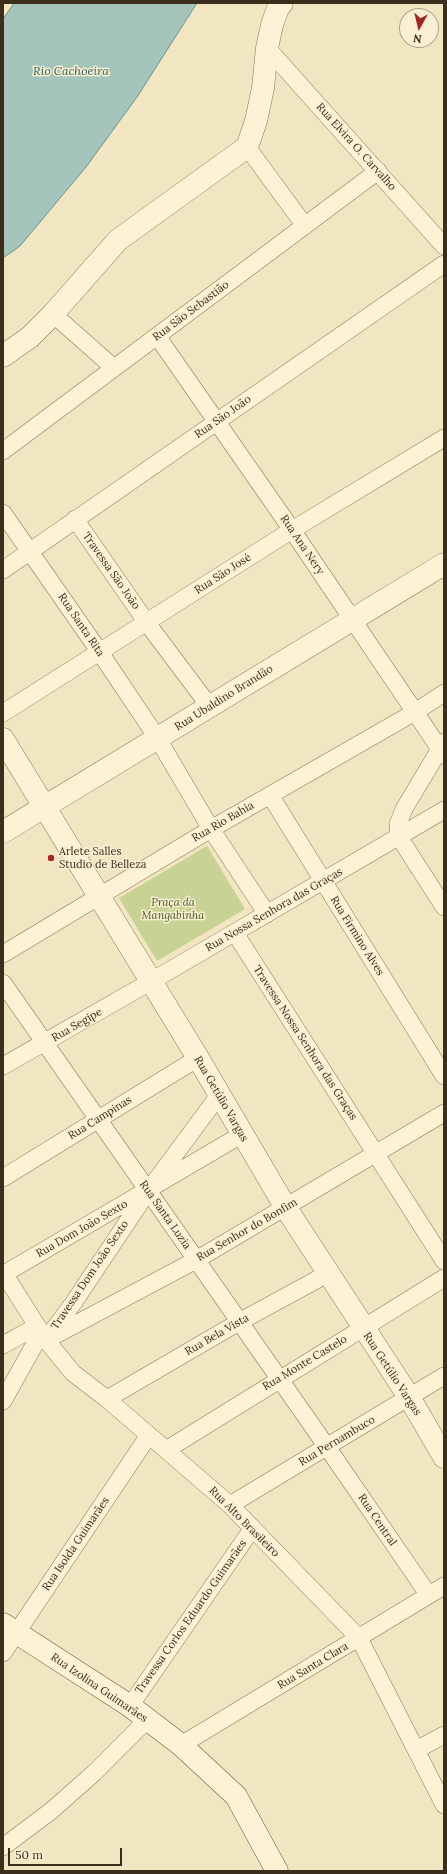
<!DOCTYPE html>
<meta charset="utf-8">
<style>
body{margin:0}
#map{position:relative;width:447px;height:1874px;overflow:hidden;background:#f2e6c2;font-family:Lora,serif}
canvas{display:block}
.frame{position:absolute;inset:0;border:4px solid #3c2d1c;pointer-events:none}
.north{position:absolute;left:399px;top:8px;width:40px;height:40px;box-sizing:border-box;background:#f9efd2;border:1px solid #ada189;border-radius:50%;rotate:188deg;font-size:11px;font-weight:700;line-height:16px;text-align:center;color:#3c2d1c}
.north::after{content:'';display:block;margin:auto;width:14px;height:18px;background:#a32620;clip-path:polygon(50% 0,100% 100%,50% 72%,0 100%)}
.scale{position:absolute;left:8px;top:1848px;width:114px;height:18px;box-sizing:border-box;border:2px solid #3c2d1c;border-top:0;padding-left:5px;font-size:12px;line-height:14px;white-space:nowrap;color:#3c2d1c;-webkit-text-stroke:3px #f9efd2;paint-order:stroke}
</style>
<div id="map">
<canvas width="447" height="1874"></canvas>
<div class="frame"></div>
<div class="north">N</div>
<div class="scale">50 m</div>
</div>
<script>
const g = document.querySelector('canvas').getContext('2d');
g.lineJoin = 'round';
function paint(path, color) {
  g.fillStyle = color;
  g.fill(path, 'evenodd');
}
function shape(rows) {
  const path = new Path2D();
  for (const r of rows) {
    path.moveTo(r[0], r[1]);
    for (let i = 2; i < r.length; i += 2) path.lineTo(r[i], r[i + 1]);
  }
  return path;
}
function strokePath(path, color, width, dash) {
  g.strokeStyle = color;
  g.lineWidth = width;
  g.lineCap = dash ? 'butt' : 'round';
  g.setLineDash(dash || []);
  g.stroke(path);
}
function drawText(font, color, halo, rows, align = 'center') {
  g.font = font + ' Lora,serif';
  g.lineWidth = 3;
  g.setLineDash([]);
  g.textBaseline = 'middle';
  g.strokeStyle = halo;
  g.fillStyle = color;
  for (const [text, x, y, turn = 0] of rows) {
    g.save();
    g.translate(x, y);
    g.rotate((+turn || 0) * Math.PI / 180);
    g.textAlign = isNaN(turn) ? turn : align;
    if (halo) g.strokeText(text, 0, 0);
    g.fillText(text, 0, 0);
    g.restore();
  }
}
const green = shape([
 [207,846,245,909,157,961,119,898]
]);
const water = shape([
 [14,3,197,3,137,97,86,167,20,246,3,258,3,19,14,3]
]);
const minor = shape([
 [267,48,444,246],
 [247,147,305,226],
 [53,314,114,368],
 [157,336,292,530,444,755],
 [3,451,378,171],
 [3,513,99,651,158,739,211,829,267,914],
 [75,519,147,623,210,707],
 [3,570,444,264],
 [3,713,292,530,444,438],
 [444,742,404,809,398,824,399,837,444,907],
 [270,795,444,1076],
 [235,933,444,1261],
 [3,954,211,829,415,712,444,693],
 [3,983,327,1447,428,1594],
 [3,1066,150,982,444,810],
 [3,1178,198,1058],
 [3,1272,46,1340,73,1373,107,1399,230,1505,359,1638,444,1805],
 [4,1274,241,1135],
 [48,1337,74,1302,148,1191,219,1095],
 [46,1340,196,1260,444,1113],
 [3,1345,37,1326],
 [107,1399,239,1322,329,1273],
 [3,1401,41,1333],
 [166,1450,444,1278],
 [230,1505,444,1376],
 [3,1653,149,1435],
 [130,1706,252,1529],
 [181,1745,444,1586],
 [416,1750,444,1735],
 [3,1847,51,1811,94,1773,147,1720]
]);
const tertiary = shape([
 [3,356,30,337,53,314,118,240,247,147,256,121,263,88,267,48,272,25,278,8,282,3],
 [3,739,198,1058,286,1208,409,1397,444,1457],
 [3,832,444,564]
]);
const secondary = shape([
 [3,1624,130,1706,181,1745,236,1796,277,1871]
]);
const markers = [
 [51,858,4,"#a32620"]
];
const streetNames = [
 ["Rua Elvira O. Carvalho",356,147,48],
 ["Rua São Sebastião",191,311,-37],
 ["Rua São João",223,417,-35],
 ["Rua Ana Nery",302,545,56],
 ["Travessa São João",111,571,55],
 ["Rua São José",223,574,-33],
 ["Rua Santa Rita",81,625,56],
 ["Rua Ubaldino Brandão",224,698,-32],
 ["Rua Rio Bahia",223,822,-30],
 ["Rua Nossa Senhora das Graças",274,910,-30],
 ["Rua Firmino Alves",357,936,58],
 ["Rua Segipe",77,1025,-30],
 ["Travessa Nossa Senhora das Graças",305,1043,57],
 ["Rua Getúlio Vargas",221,1099,60],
 ["Rua Campinas",100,1118,-32],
 ["Rua Santa Luzia",165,1215,55],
 ["Rua Dom João Sexto",82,1229,-30],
 ["Rua Senhor do Bonfim",247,1230,-30],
 ["Travessa Dom João Sexto",90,1275,-56],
 ["Rua Bela Vista",217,1335,-30],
 ["Rua Monte Castelo",305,1363,-31],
 ["Rua Getúlio Vargas",392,1374,57],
 ["Rua Pernambuco",337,1441,-31],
 ["Rua Central",377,1520,56],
 ["Rua Alto Brasileiro",244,1522,45],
 ["Rua Isolda Guimarães",76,1544,-56],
 ["Travessa Corlos Eduardo Guimarães",191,1617,-55],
 ["Rua Santa Clara",313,1666,-31],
 ["Rua Izolina Guimarães",99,1688,34]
];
const poiNames = [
 ["Arlete Salles",59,852],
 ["Studio de Belleza",59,865]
];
const parkNames = [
 ["Praça da",173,903],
 ["Mangabinha",173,916]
];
const waterNames = [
 ["Rio Cachoeira",71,72]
];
paint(green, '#c8d294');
paint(water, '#a4c4bc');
strokePath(water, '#6a948b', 1);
strokePath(minor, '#8e7757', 18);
strokePath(tertiary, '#8e7757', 23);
strokePath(secondary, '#70583a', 23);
strokePath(minor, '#fcf2d6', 17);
strokePath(tertiary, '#fcf2d6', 22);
strokePath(secondary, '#fcf2d6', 22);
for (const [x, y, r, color] of markers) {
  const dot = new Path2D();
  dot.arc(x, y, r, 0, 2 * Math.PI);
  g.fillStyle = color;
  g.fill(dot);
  strokePath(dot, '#f9efd2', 1.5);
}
drawText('11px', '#3c2d1c', '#f9efd2', streetNames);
drawText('11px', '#3c2d1c', '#f9efd2', poiNames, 'left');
drawText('italic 11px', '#4a5b21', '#f9efd2', parkNames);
drawText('italic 12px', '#2a5e5d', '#f9efd2', waterNames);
</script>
